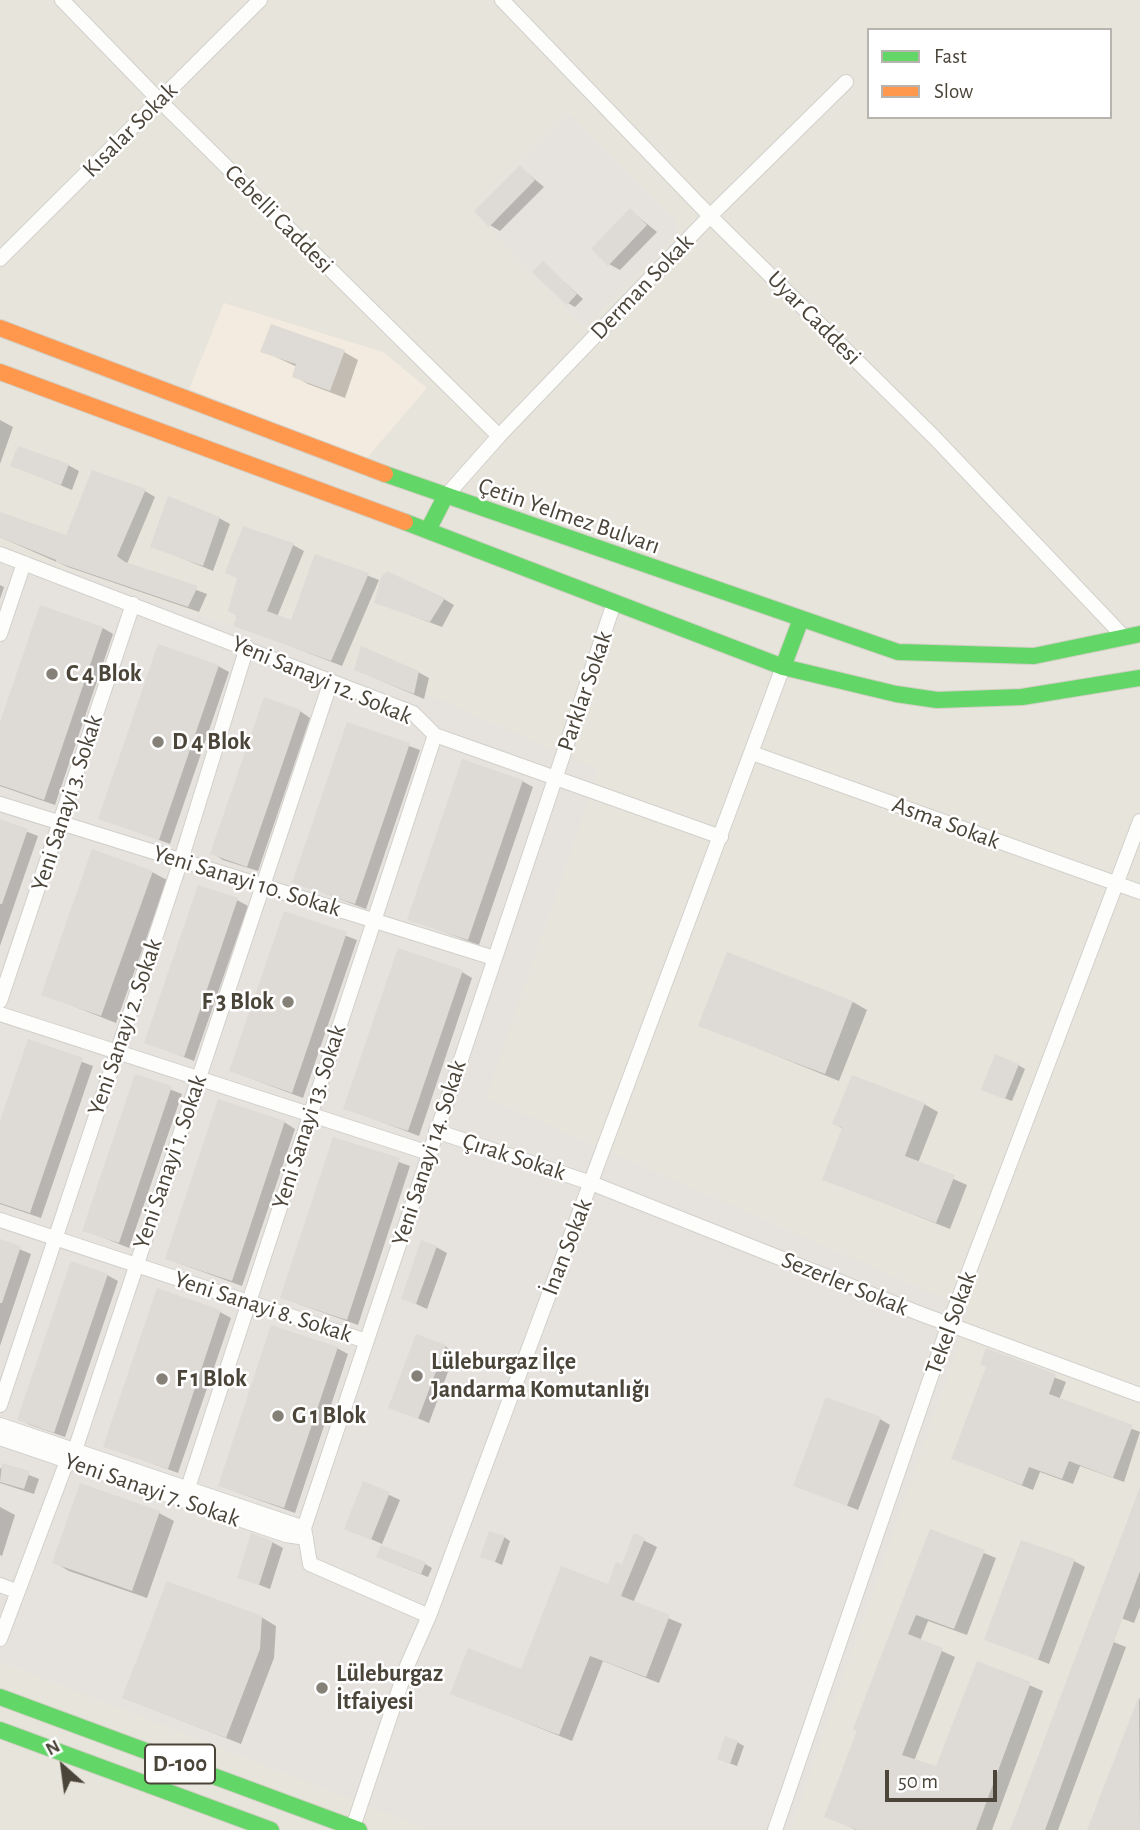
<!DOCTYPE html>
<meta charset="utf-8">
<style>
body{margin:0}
#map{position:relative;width:1140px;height:1830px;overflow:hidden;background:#f4f2ee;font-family:"Alegreya Sans",sans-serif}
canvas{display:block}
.legend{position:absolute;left:867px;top:28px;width:245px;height:91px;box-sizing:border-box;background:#fff;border:2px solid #b7b4b0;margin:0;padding:9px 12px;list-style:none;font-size:21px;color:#4b4439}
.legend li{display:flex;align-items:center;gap:14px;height:35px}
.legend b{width:35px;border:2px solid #b7b4b0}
.north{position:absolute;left:28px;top:1732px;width:70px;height:70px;-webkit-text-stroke:5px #fff;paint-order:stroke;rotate:332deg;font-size:19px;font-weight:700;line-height:28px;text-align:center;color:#4b4439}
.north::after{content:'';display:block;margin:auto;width:24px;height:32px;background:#4b4439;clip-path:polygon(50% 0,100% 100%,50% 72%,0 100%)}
.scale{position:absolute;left:885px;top:1770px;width:112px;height:32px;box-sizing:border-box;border:4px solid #4b4439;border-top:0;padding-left:9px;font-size:21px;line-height:24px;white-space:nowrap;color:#4b4439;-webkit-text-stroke:5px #fff;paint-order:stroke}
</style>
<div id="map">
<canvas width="1140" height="1830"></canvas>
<ul class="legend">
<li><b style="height:9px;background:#63d668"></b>Fast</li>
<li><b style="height:9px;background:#ff974d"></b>Slow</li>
</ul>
<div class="north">N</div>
<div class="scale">50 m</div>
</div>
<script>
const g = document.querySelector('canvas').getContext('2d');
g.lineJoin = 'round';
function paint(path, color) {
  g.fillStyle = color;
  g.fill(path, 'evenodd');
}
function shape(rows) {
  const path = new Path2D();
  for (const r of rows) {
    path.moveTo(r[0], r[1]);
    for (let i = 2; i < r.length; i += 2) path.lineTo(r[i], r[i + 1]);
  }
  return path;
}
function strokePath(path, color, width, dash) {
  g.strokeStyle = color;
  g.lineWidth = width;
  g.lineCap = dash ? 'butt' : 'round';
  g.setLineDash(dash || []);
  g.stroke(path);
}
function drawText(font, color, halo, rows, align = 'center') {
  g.font = font + ' "Alegreya Sans",sans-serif';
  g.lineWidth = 5;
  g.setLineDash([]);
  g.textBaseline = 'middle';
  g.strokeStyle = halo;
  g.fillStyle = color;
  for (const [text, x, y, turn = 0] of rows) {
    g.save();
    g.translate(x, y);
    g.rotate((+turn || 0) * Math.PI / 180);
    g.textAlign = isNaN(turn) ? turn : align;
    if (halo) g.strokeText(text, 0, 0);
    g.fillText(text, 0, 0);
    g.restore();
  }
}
const residential = shape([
 [0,0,1140,0,1140,1830,0,1830],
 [869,30,1110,30,1110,117,869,117]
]);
const commercial = shape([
 [224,303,383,352,427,388,366,459,189,389]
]);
const industrial = shape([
 [569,114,677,222,677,233,584,327,474,211],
 [0,547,415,689,598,770,486,1098,970,1310,790,1830,430,1830,0,1661]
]);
const shadow = shape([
 [520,167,544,187,500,231,490,225],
 [630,210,657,232,620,270,609,264],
 [543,263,583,299,575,307,568,303],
 [263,351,344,352,358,360,345,398,308,384,294,376,297,367],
 [0,420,13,427,0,464],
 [12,465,68,465,79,471,72,490],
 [145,491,155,497,127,564,207,594,199,612,68,567,0,537,0,513,67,538],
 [219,518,230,524,213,571,152,546],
 [293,545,304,551,277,617,292,622,317,556,379,580,342,666,236,625,239,579,227,572],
 [0,585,4,587,0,599],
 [444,599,454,605,442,627,376,602],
 [103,628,113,634,55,805,0,786,0,727],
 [218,666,229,672,170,844,100,818],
 [356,670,418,672,429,678,424,699],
 [300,711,310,718,258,871,223,860,212,853],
 [349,724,420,750,366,909,294,882],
 [522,781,533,787,479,945,409,919],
 [0,821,38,836,0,946],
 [152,872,167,880,116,1023,43,994],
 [237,900,248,906,194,1061,146,1042],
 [285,913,357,940,303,1098,231,1071],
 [462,972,472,978,419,1136,345,1108],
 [853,1002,867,1010,839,1081,701,1025],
 [29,1042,93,1066,41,1218,0,1204,0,1127],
 [1018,1065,1025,1069,1012,1101,990,1093],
 [136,1076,182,1094,129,1248,84,1230],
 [924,1104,938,1112,918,1163,967,1185,950,1229,824,1179,843,1129,834,1124],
 [284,1122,295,1129,242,1286,167,1259],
 [334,1139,410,1166,358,1325,282,1298],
 [0,1241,31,1254,0,1346],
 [436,1247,447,1253,427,1309,403,1298],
 [107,1275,118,1281,65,1437,30,1425,19,1419],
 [220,1312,231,1318,178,1473,105,1446],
 [445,1346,455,1353,429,1423,391,1407],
 [337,1348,348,1354,295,1513,220,1486],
 [987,1351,1066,1382,1059,1400,1140,1432,1124,1482,1080,1466,1073,1484,1040,1472,1033,1490,953,1458,988,1367],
 [880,1419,890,1425,858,1510,795,1485],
 [4,1465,39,1479,34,1494,0,1483,0,1469],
 [364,1483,400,1500,382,1544,346,1528],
 [81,1485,159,1513,174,1521,147,1598,69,1571,54,1562],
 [1140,1494,1140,1607,1134,1623,1108,1613],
 [0,1507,15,1515,2,1556,0,1555],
 [931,1531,996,1558,967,1635,928,1621,920,1641,955,1657,914,1761,937,1769,978,1663,1043,1691,992,1830,856,1830,826,1816],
 [635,1536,657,1547,633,1603,682,1624,659,1683,603,1661,572,1741,452,1693,522,1671,609,1587,623,1567],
 [504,1537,510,1541,502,1565,482,1556],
 [272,1542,283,1548,270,1589,239,1577],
 [385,1560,425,1564,432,1568,428,1577],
 [1074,1561,1085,1567,1049,1664,986,1639],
 [261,1617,276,1626,274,1658,241,1744,124,1698],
 [1086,1631,1126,1647,1058,1830,1011,1830],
 [1140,1698,1140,1830,1089,1830],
 [737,1742,744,1746,737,1766,726,1762]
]);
const building = shape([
 [520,165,535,180,489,227,474,211],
 [630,208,647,225,608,266,591,249],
 [543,261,577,294,567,305,532,272],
 [271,324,345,350,330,391,292,377,296,364,260,352],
 [18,446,69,464,61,485,10,466],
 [92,470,146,489,117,556,125,562,198,586,188,607,56,562,56,560,0,537,0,512,66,535],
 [168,496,220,517,203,566,150,547],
 [243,526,294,543,267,611,291,620,315,554,369,573,331,661,233,626,237,616,228,611,237,578,225,573],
 [387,571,445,598,430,622,374,603,381,577],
 [40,605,103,627,44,800,0,785,0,722],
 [158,644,219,665,159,840,98,819],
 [361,646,419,671,414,694,354,670],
 [264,697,301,710,247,867,210,854],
 [347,722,410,743,355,904,292,883],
 [462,759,523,780,468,940,407,920],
 [0,819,28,829,2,904,0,904],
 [92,849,153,871,101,1016,41,995],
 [198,885,238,898,184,1057,144,1043],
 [284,911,347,932,292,1093,229,1071],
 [398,948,463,970,408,1131,343,1109],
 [727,952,853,1001,825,1074,698,1026],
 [28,1039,83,1058,30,1213,0,1203,0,1121],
 [995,1054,1019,1064,1005,1099,981,1090],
 [135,1074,172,1086,119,1243,82,1231],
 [852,1075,925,1103,905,1156,955,1175,936,1223,822,1180,842,1128,832,1124],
 [218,1099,285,1121,232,1281,165,1259],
 [333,1137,400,1158,347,1320,280,1298],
 [0,1239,21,1246,2,1303,0,1303],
 [421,1240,437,1246,416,1304,401,1299],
 [71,1261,108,1274,54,1433,17,1420],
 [157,1288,221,1310,168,1469,103,1447],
 [271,1325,338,1347,284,1508,218,1486],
 [416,1334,446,1345,418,1419,388,1408],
 [986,1348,1056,1374,1049,1394,1133,1425,1113,1478,1069,1461,1062,1479,1029,1467,1022,1485,951,1459,986,1367,980,1365],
 [826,1397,881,1417,847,1506,793,1486],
 [2,1463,30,1471,24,1489,0,1482],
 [363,1481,390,1492,371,1540,344,1529],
 [80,1483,160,1511,132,1591,52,1563],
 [1140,1487,1140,1571,1045,1830,1010,1830],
 [930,1529,985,1550,954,1629,916,1615,908,1634,943,1648,902,1755,936,1766,977,1661,1031,1682,976,1830,857,1830,824,1817,857,1731,853,1729],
 [489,1531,505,1536,495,1562,480,1557],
 [251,1533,273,1541,259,1585,237,1578],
 [634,1533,645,1538,621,1596,670,1615,646,1677,590,1656,559,1735,450,1694,468,1648,521,1669,561,1566,608,1584,616,1562,622,1564],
 [1021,1540,1075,1559,1038,1660,984,1640],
 [381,1545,426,1562,421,1574,376,1557],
 [167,1581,262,1616,260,1649,226,1738,122,1698],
 [1139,1696,1140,1830,1087,1830],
 [725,1736,738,1741,730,1764,717,1759]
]);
const street = shape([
 [62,0,160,101,499,436],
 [502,0,710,216,934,437,1124,637],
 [0,259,260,0],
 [445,497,499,436,710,216,846,82],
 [0,554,413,713,435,735,721,837],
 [0,634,24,563],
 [752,753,1140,892],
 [0,804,494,958],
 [0,1001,133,604],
 [0,1014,429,1153],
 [436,1131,591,1183,921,1314,1140,1395],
 [0,1220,366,1341],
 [0,1405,181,860,247,647],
 [0,1425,304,1528],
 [0,1438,286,1535,306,1538],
 [184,1500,435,735],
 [0,1585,16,1591],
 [429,1616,310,1564,304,1528,614,603],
 [0,1639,67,1461,75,1450,331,681],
 [353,1827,407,1666,429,1616,783,667],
 [775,1830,949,1324,1140,821]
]);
const fast = shape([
 [385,474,898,652,1034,656,1140,634],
 [405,522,783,667,896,694,937,700,1022,697,1140,678],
 [428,530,445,497],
 [783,667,801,619],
 [0,1697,359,1830],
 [0,1730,271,1830]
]);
const slow = shape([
 [0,328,385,474],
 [0,372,405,522]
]);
const markers = [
 [52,674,7,"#868178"],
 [158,742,7,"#868178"],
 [288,1002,7,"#868178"],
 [417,1376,7,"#868178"],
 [162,1379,7,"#868178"],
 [278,1416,7,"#868178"],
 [322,1688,7,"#868178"]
];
const shields = [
 [180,1764,70]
];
const shieldNames = [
 ["D-100",180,1764]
];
const streetNames = [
 ["Kısalar Sokak",130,130,-45],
 ["Cebelli Caddesi",279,219,45],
 ["Derman Sokak",642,287,-46],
 ["Uyar Caddesi",814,318,45],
 ["Çetin Yelmez Bulvarı",569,516,19],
 ["Yeni Sanayi 12. Sokak",322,680,23],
 ["Parklar Sokak",585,691,-71],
 ["Yeni Sanayi 3. Sokak",67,803,-72],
 ["Asma Sokak",946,823,20],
 ["Yeni Sanayi 10. Sokak",247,881,17],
 ["Yeni Sanayi 2. Sokak",125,1027,-71],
 ["Yeni Sanayi 13. Sokak",309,1117,-72],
 ["Yeni Sanayi 14. Sokak",429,1153,-72],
 ["Çırak Sokak",514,1157,18],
 ["Yeni Sanayi 1. Sokak",170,1162,-71],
 ["İnan Sokak",567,1247,-69],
 ["Sezerler Sokak",845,1284,22],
 ["Yeni Sanayi 8. Sokak",263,1307,18],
 ["Tekel Sokak",951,1323,-70],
 ["Yeni Sanayi 7. Sokak",152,1490,19]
];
const poiNames = [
 ["C 4 Blok",66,674],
 ["D 4 Blok",172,742],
 ["F 3 Blok",274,1002,"right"],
 ["Lüleburgaz İlçe",431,1362],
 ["Jandarma Komutanlığı",431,1390],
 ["F 1 Blok",176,1379],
 ["G 1 Blok",292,1416],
 ["Lüleburgaz",336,1674],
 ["İtfaiyesi",336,1702]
];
paint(residential, '#e7e4dc');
paint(commercial, '#f3ebdf');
paint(industrial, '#e6e2de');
paint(shadow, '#0003');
paint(building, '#dedbd6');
strokePath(street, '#d2d0cb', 16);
strokePath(fast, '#d3cfc5', 18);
strokePath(slow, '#d3cfc5', 18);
strokePath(street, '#fdfdfc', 14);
strokePath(fast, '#63d668', 16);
strokePath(slow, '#ff974d', 16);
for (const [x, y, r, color] of markers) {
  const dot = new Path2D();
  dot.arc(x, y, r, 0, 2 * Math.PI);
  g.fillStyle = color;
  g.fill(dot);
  strokePath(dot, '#fff', 2.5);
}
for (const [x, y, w] of shields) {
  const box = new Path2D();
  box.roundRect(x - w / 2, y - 19.5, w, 39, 5);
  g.fillStyle = '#fff';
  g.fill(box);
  strokePath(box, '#4b4439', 2);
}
drawText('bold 23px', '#4b4439', null, shieldNames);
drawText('24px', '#4b4439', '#fff', streetNames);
drawText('bold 24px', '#4b4439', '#fff', poiNames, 'left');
</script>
